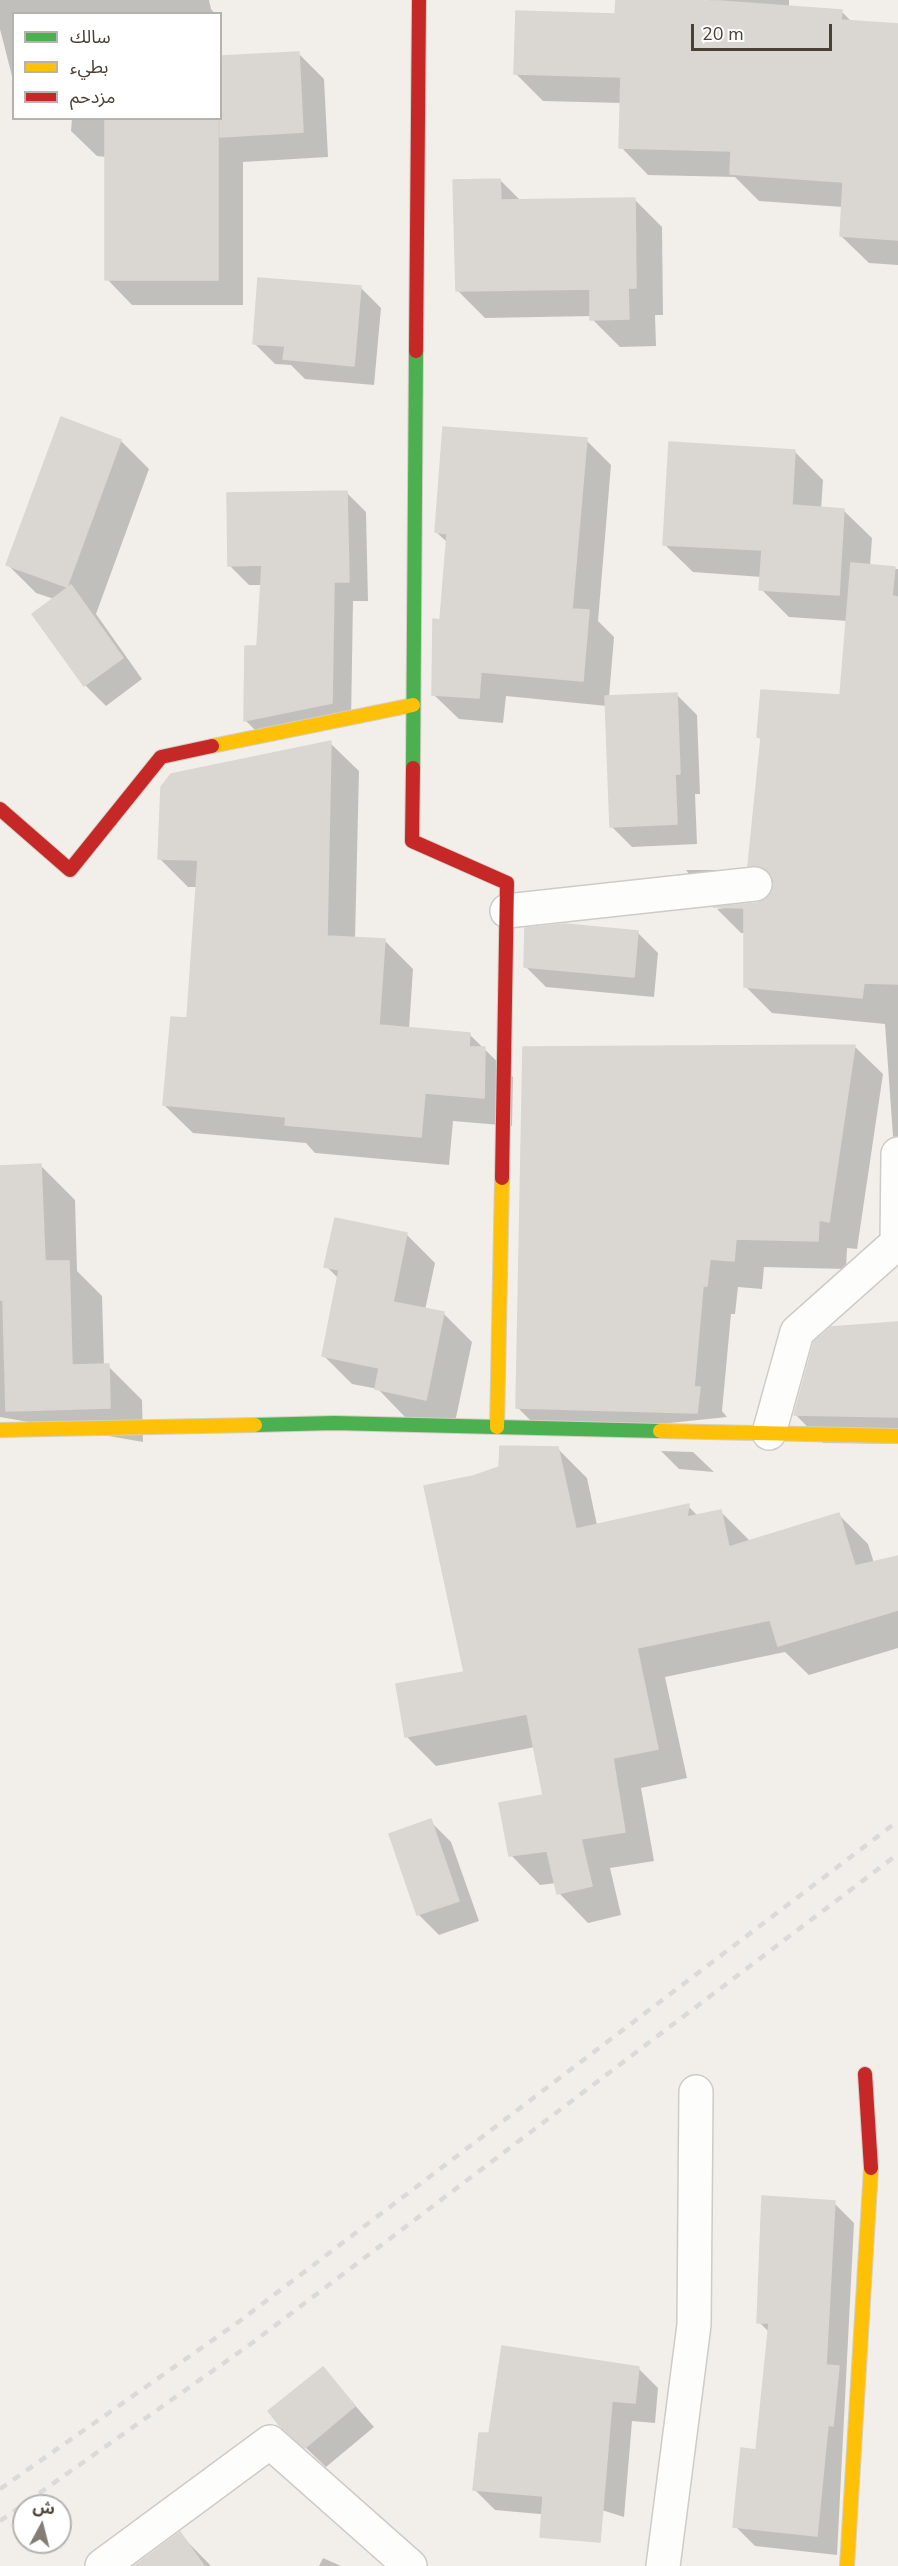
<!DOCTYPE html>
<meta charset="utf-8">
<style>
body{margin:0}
#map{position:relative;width:898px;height:2566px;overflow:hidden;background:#f2efeb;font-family:"Nunito Sans","Noto Sans Arabic",sans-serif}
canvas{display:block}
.legend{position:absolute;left:12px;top:12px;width:210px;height:108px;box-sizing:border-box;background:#fff;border:2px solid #b6b3af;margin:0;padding:8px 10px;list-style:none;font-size:18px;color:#494036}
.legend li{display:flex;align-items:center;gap:12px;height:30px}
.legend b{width:30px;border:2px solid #b6b3af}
.north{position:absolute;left:12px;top:2494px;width:60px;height:60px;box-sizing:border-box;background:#fff;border:2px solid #b6b3af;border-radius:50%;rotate:7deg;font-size:16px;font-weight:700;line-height:24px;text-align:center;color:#494036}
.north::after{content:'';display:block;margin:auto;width:21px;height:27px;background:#847d75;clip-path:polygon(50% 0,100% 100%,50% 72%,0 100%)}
.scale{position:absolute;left:691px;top:24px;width:141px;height:27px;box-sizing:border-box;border:3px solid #494036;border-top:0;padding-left:8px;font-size:18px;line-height:21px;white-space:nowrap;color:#494036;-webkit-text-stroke:4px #fff;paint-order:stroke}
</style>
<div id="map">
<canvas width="898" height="2566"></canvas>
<ul class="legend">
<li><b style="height:8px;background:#4caf50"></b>سالك</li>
<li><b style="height:8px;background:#ffc107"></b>بطيء</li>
<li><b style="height:8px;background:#c62828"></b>مزدحم</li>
</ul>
<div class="north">ش</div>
<div class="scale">20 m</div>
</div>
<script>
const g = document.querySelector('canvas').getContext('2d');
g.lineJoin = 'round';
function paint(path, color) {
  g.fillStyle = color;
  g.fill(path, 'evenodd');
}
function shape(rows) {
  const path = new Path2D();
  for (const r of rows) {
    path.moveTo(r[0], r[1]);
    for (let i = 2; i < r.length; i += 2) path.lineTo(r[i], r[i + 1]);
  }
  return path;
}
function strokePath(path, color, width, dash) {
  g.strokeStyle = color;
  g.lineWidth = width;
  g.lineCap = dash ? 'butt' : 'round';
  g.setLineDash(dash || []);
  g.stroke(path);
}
const shadow = shape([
 [0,0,209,0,211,9,215,14,14,14,14,84,0,29],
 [707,0,789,0,789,8,841,11,852,22,898,25,898,265,869,263,841,236,843,207,759,201,735,177,648,175,621,147,622,103,543,101,516,74,617,15,707,3],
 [298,53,324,79,328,157,243,162,243,305,132,305,107,279,106,157,97,156,71,131,72,118,220,118],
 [500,180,521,201,634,199,662,227,663,315,655,315,656,346,620,347,592,319,592,316,485,318,457,290],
 [361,288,381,308,374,385,305,379,291,365,275,364,254,343],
 [586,440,611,465,598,621,614,637,609,697,676,694,697,715,700,794,695,794,697,844,632,847,612,827,607,706,506,696,503,723,459,719,433,694,448,543,436,532],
 [121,441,149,469,96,614,142,679,106,706,85,685,34,614,54,599,36,593,7,564],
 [794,451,823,480,821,509,843,510,872,538,870,566,898,569,898,1141,893,1136,885,1024,772,1013,746,987,745,933,741,933,717,909,758,904,767,900,774,890,749,865,763,741,759,737,841,696,848,621,789,617,761,589,762,577,693,572,664,544],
 [346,492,366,512,368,601,353,601,351,722,265,740,245,720,259,648,263,585,249,585,229,565],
 [330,743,359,771,355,939,385,941,413,969,409,1029,469,1034,513,1077,512,1126,453,1121,449,1165,315,1153,306,1143,193,1133,164,1105,188,1020,197,887,188,887,159,858],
 [686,870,719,870,728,879,696,883],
 [637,932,658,953,654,997,546,987,526,967],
 [854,1046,883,1074,857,1249,847,1248,846,1269,764,1267,762,1289,738,1287,735,1314,731,1314,722,1411,727,1417,546,1436,518,1408],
 [41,1166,75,1200,77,1271,102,1296,104,1366,108,1366,142,1400,143,1442,0,1417,0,1167],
 [406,1234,435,1263,425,1310,444,1314,472,1342,454,1427,405,1417,378,1389,352,1384,323,1355,339,1279,326,1266],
 [898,1324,898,1444,823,1443,795,1414],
 [557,1448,587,1478,597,1525,688,1506,699,1517,721,1512,751,1542,838,1514,868,1544,874,1563,898,1557,898,1648,809,1675,785,1652,665,1677,687,1778,641,1788,654,1861,610,1868,621,1915,588,1923,559,1893,556,1883,540,1885,511,1855,545,1796,535,1747,436,1766,406,1736,466,1673,473,1478],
 [661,1451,693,1452,714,1472,679,1469],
 [430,1821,451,1842,479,1921,439,1935,419,1915,391,1835],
 [834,2203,854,2223,837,2555,755,2546,735,2526,757,2451,769,2332,759,2322],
 [638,2368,658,2388,655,2423,632,2421,624,2517,589,2506,584,2518,495,2510,475,2490,491,2435],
 [323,2369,374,2427,326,2467,283,2426],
 [180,2534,211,2566,136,2566],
 [323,2558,341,2566,319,2566]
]);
const building = shape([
 [616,0,719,1,842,10,841,20,898,24,898,240,840,236,843,182,730,174,731,151,619,148,621,77,514,74,516,11,615,14,616,0],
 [299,52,303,132,220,137,220,56,299,52],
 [105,118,218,118,218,280,105,280,105,118],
 [500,179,501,200,635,198,636,288,628,288,629,319,590,320,590,289,456,291,453,180,500,179],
 [258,278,361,286,354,366,283,359,285,346,253,344,258,278],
 [61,417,121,440,67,587,6,565,61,417],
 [443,427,587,438,572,609,589,610,583,681,481,672,479,698,432,695,433,619,440,620,447,534,435,532,443,427],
 [669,442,795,450,792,505,844,509,839,595,759,590,762,550,663,545,669,442],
 [347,491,349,582,334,582,332,703,244,721,245,646,257,646,262,565,228,566,227,493,347,491],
 [851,563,895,567,892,596,898,597,898,984,864,983,862,998,744,987,744,908,713,907,758,903,766,899,772,891,774,881,770,873,762,867,748,866,761,738,757,737,761,690,840,695,851,563],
 [71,585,123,658,84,686,32,614,71,585],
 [677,693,680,774,675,774,677,824,610,827,605,696,677,693],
 [331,741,327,936,385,939,379,1025,470,1033,469,1047,485,1047,484,1098,425,1093,421,1137,285,1125,286,1117,163,1105,171,1017,187,1018,198,860,158,859,161,787,171,774,331,741],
 [565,924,638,931,634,977,524,967,525,928,565,924],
 [855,1045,829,1222,819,1220,818,1241,736,1239,734,1261,710,1259,707,1286,703,1286,694,1387,700,1387,697,1413,516,1408,523,1047,855,1045],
 [41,1164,45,1261,69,1261,72,1365,109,1364,110,1408,6,1411,3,1300,0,1300,0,1166,41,1164],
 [335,1218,407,1233,393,1302,444,1312,426,1400,375,1389,379,1368,322,1356,339,1270,324,1267,335,1218],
 [898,1322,898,1417,794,1415,814,1342,831,1327,898,1322],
 [500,1446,558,1447,576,1529,689,1504,687,1517,721,1510,729,1547,839,1513,855,1566,898,1556,898,1610,778,1646,770,1620,637,1648,658,1749,613,1758,625,1832,581,1839,592,1886,557,1894,547,1851,509,1856,499,1803,543,1795,527,1714,405,1737,396,1684,464,1672,424,1486,473,1476,499,1467,500,1446],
 [431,1819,459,1901,417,1915,389,1834,431,1819],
 [762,2196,835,2201,826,2365,839,2366,833,2426,828,2425,817,2536,733,2527,741,2448,756,2450,769,2323,757,2323,762,2196],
 [502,2346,639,2367,635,2403,612,2401,600,2542,540,2537,543,2496,473,2490,479,2433,489,2433,502,2346],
 [323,2367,355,2406,305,2448,281,2427,268,2411,323,2367],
 [180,2532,204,2566,134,2566,180,2532]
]);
const street = shape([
 [507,911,755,884],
 [769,1433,797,1332,897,1243,898,1154],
 [102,2566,270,2442,410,2566],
 [663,2566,694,2325,696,2092]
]);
const fast = shape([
 [413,768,416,351],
 [255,1425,334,1423,660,1431]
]);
const slow = shape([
 [212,746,413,705],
 [497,1427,502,1178],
 [0,1430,255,1425],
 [660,1431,898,1436],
 [847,2566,871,2168]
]);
const jam = shape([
 [416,351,419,0],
 [413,768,412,841,507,883,502,1178],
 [0,809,70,870,161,757,212,746],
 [865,2074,871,2168]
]);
const rail = shape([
 [0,2489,237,2323,898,1821],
 [0,2521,252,2343,898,1854]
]);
paint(shadow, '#0003');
paint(building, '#dad7d2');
strokePath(building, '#dad6d1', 1.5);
strokePath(street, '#cfcbc7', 36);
strokePath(fast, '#d4cec3', 16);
strokePath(slow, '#d4cec3', 16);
strokePath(jam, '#d4cec3', 16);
strokePath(street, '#fdfdfc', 33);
strokePath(fast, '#4caf50', 14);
strokePath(slow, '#ffc107', 14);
strokePath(jam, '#c62828', 14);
strokePath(rail, '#dadad9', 4.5, [8, 8]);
</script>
